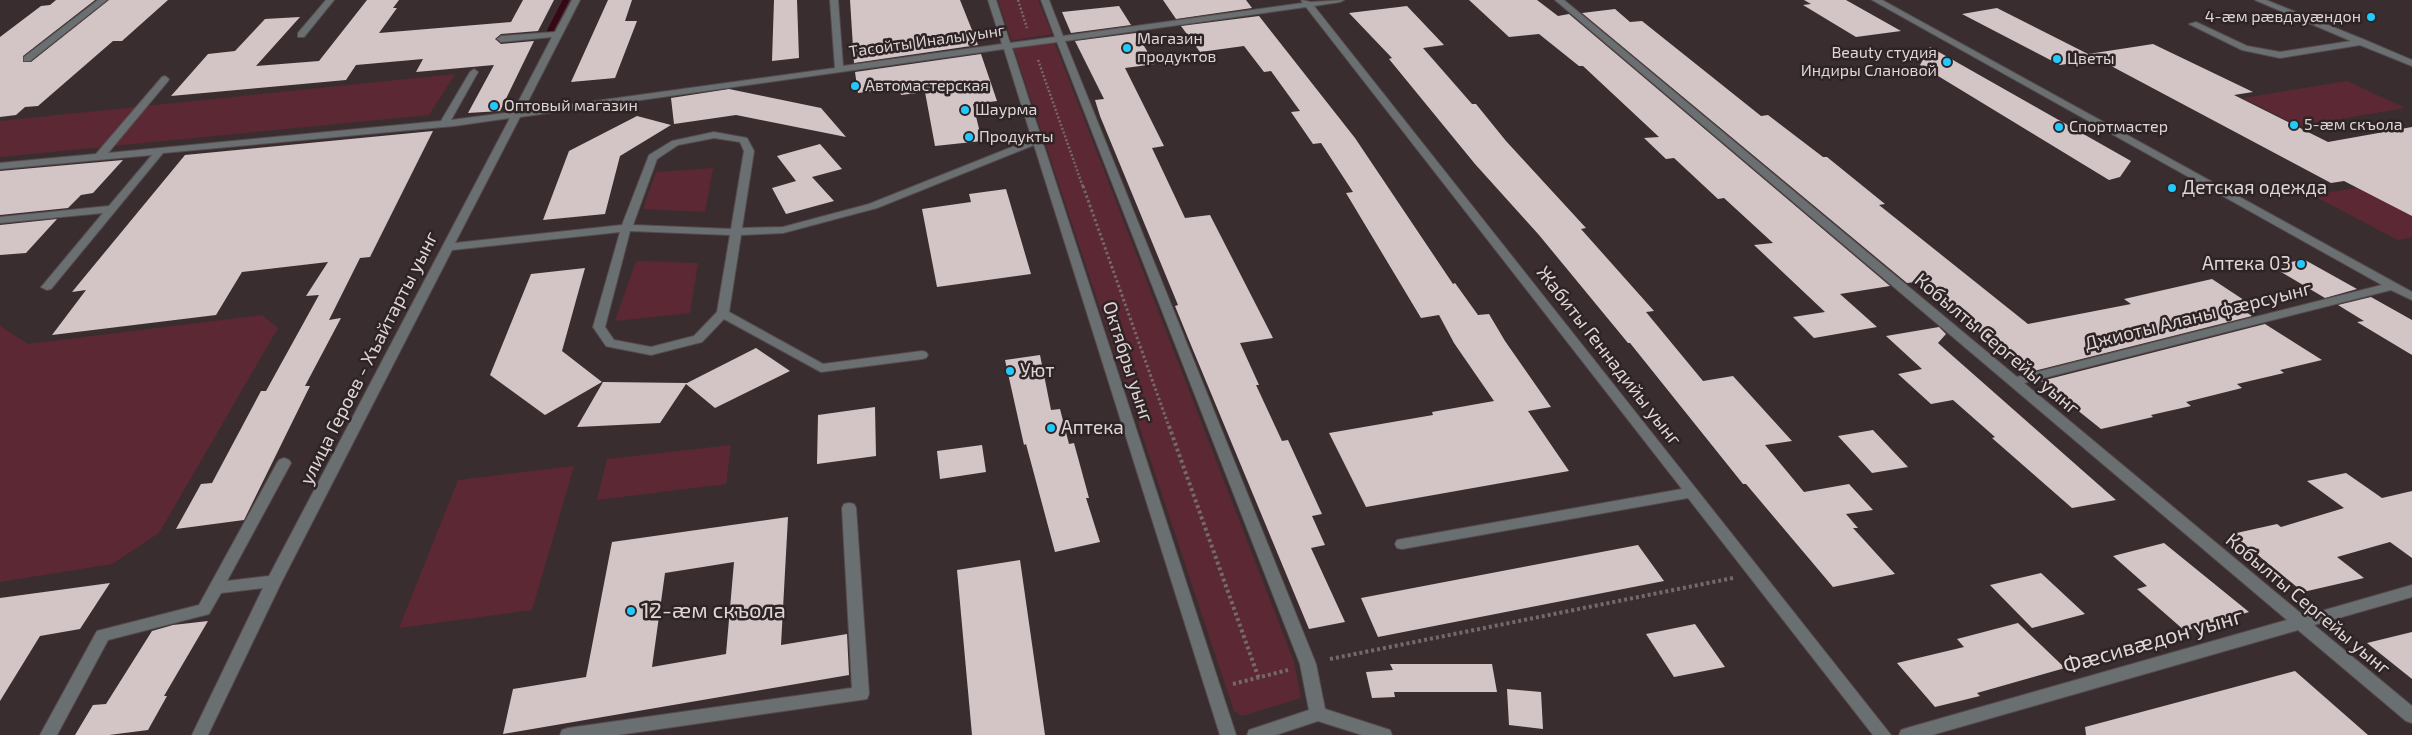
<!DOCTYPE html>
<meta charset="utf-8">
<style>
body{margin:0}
canvas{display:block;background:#392d2f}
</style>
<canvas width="2412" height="735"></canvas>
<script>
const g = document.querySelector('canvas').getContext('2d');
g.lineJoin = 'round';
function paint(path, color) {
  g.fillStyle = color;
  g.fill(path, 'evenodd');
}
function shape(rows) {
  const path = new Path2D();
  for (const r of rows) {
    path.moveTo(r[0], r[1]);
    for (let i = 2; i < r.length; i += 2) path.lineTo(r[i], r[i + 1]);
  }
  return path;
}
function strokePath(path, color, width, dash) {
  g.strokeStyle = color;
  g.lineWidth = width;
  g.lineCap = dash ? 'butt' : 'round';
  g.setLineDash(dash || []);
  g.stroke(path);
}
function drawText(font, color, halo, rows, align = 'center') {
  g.font = font + ' "Exo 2",sans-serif';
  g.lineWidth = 5;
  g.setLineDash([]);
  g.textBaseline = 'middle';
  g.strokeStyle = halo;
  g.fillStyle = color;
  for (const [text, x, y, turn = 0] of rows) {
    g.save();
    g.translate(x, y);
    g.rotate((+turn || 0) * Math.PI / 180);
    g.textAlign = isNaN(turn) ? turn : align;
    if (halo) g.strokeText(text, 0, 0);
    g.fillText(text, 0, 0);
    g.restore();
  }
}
const green = shape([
 [998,0,1038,0,1052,34,1015,40,1011,39],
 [1051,43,1055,44,1294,662,1301,698,1242,716,1234,711,1014,49,1017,47],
 [455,74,429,115,0,157,0,121],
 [2347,81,2405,108,2299,126,2243,98],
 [713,168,705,212,643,209,656,172],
 [2412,179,2412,237,2398,240,2312,195],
 [636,261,698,263,690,313,615,321],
 [262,315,278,328,159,533,112,564,0,582,0,326,28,344],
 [731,445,726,484,597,500,607,459],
 [574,466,532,610,399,628,458,480]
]);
const stream = shape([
 [550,31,566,0]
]);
const building = shape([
 [56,0,95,0,23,56,23,62,31,62,109,0,168,0,122,41,113,41,38,106,25,107,16,115,0,117,0,37,41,6,50,5],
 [367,0,399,0,393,8,397,8,379,33,511,22,523,0,554,0,538,31,501,34,495,39,501,44,534,41,500,111,468,113,494,65,416,72,423,59,356,65,346,80,171,96,208,54,235,51,265,19,300,17,256,66,319,61],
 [608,0,632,0,625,21,637,21,615,78,571,82],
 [774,0,797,0,799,58,772,61],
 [850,0,960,0,978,45,854,63],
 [1163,0,1246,0,1252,8,1176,19],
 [1469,0,1537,0,1558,16,1569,14,1890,286,1840,294,1877,327,1814,338,1793,317,1825,312,1754,245,1773,243,1724,198,1718,199,1674,158,1666,159,1644,138,1659,137,1583,66,1579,66,1539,34,1509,37],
 [1804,0,1846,0,1901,31,1856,37,1803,5,1811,4],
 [1119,6,1131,25,1071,33,1062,12],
 [1407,6,1444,45,1423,48,1472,104,1476,104,1506,141,1586,228,1581,229,1654,311,1646,312,1703,381,1733,376,1792,441,1765,445,1804,492,1849,484,1873,510,1846,514,1858,528,1853,528,1895,574,1833,587,1746,484,1743,484,1630,343,1628,343,1539,235,1475,164,1389,59,1392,58,1349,13],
 [1997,8,2088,54,2153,44,2253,92,2234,95,2328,142,2412,127,2412,216,2344,181,2331,183,2098,59,2060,65,1962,14],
 [1615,9,1630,22,1642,21,1761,116,1768,115,1823,157,1827,157,1885,204,1879,205,2028,324,2131,304,2124,299,2212,279,2253,306,2240,308,2252,316,2030,372,1968,323,1974,322,1923,281,1907,283,1582,13],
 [1259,16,1355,138,1453,284,1455,283,1478,315,1489,314,1505,341,1551,407,1528,411,1569,471,1366,507,1329,433,1433,415,1432,412,1494,401,1454,343,1439,315,1421,318,1346,193,1353,192,1321,143,1313,144,1291,112,1300,111,1271,71,1264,72,1244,46,1200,52,1181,26],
 [1136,33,1155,64,1125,68,1164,146,1152,148,1185,218,1210,215,1273,338,1240,343,1259,385,1256,385,1282,441,1288,440,1322,514,1312,516,1325,545,1311,548,1345,622,1309,629,1188,338,1175,306,1178,305,1100,116,1095,100,1104,99,1075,41],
 [1930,47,2131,161,2120,177,2109,180,1920,65],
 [981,54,997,101,973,104,982,141,935,146,925,92,901,95,899,87,858,93,855,72],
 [729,89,821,108,846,137,736,115,674,124,671,98],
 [637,116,671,125,620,156,605,214,543,220,569,151],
 [433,131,370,257,360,258,329,320,341,318,305,386,310,386,244,520,176,529,201,484,212,483,261,391,266,391,319,295,306,296,328,262,242,272,216,315,52,335,86,290,72,292,185,155],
 [820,144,842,169,812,177,834,201,786,214,772,188,796,181,777,156],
 [123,160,93,193,81,195,68,208,0,215,0,171],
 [1006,189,1031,274,937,287,922,209,971,202,969,194],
 [57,219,26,253,0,255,0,225],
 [2301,260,2305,260,2357,289,2325,298,2271,266],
 [585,268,562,351,602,382,545,415,490,375,531,274],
 [2371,297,2412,320,2412,355,2357,322,2364,321,2338,305],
 [2265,324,2322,360,2280,370,2284,373,2237,384,2242,388,2186,402,2191,406,2151,415,2153,417,2101,429,2041,381],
 [1939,327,1946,334,1938,343,2116,500,2072,508,1992,438,1995,437,1953,400,1931,404,1898,374,1922,369,1886,336],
 [756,348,790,371,715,408,686,384,660,423,577,427,603,382,687,383],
 [1040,355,1051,410,1060,409,1069,444,1074,443,1089,498,1086,498,1100,542,1055,552,1026,444,1024,445,1005,360],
 [875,407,876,456,817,464,818,415],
 [1873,430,1908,467,1872,473,1838,436],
 [982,445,986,472,940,479,937,451],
 [2346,473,2382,498,2412,491,2412,558,2390,542,2337,557,2364,578,2303,592,2232,534,2277,524,2281,527,2344,508,2307,481],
 [788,517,781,645,847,634,849,675,503,734,513,689,586,677,612,542],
 [734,562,726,654,652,667,665,573],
 [2164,543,2249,612,2185,631,2137,589,2147,586,2113,556],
 [1638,545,1664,581,1378,637,1361,598],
 [1020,560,1045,735,972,735,957,570],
 [2041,573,2085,614,2032,628,1990,585],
 [110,583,80,629,40,636,0,701,0,598],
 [208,621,164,696,167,696,148,730,109,735,75,735,93,705,106,704,152,631,173,625],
 [2018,623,2065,668,1977,693,1980,696,1935,707,1897,663,1964,647,1957,639],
 [1695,624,1725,667,1674,677,1646,634],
 [2412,632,2412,679,2367,643],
 [1390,664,1492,664,1497,692,1394,692,1395,697,1372,698,1366,672,1393,670],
 [2295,671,2368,735,2086,735,2085,727],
 [1507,689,1541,692,1543,729,1509,725]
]);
const pathFar2 = shape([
 [1018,0,1027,28],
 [1038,60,1083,187]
]);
const pathFar1 = shape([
 [1083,186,1169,427]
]);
const path = shape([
 [1169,426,1259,679],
 [1330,659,1733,578],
 [1233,684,1288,670]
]);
const minor = shape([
 [98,0,107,0,30,61,24,61,24,57,98,0],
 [326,0,334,0,304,37,298,37,298,33,326,0],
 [572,0,580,0,523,111,835,68,830,0,838,0,843,66,1002,44,988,0,996,0,1010,43,1055,37,1041,0,1049,0,1063,36,1303,3,1301,0,1311,2,1344,0,1340,2,1314,6,1891,735,1873,735,1688,498,1402,549,1397,548,1395,544,1397,540,1402,539,1682,489,1306,7,1065,41,1316,664,1325,709,1390,730,1392,735,1362,735,1318,721,1276,735,1247,735,1249,730,1309,710,1300,664,1057,42,1012,48,1236,735,1220,735,1034,145,877,208,783,233,741,235,729,312,823,364,922,351,926,352,928,355,926,358,922,359,821,372,724,319,702,342,651,355,610,347,606,346,593,327,620,232,452,250,282,581,208,735,192,735,263,588,221,593,209,614,108,640,57,735,40,735,97,631,199,605,277,463,279,460,284,458,289,460,291,463,227,581,269,576,510,118,454,126,163,153,51,289,47,290,41,287,43,285,103,213,0,223,0,217,109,206,152,155,0,169,0,163,96,154,162,77,165,76,169,79,168,81,108,153,441,121,470,72,474,69,478,72,451,120,513,112,552,37,501,42,497,39,501,36,555,32,572,0],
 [1004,49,1032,139,869,204,783,227,742,228,754,151,747,138,714,132,672,141,649,155,622,225,455,243,520,117,1004,49],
 [714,138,740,142,744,151,731,229,633,225,657,159,678,145,714,138],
 [630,231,730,235,717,312,694,336,651,347,614,340,605,327,630,231],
 [1555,0,1564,0,2017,377,2382,285,1872,0,1882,0,2412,292,2412,300,2391,290,2024,383,2304,616,2412,585,2412,597,2314,625,2412,706,2412,723,2406,721,2298,630,1932,735,1899,735,1901,730,1907,728,2287,620,1555,0],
 [2255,0,2266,0,2365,40,2412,60,2412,66,2360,45,2280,58,2242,50,2189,24,2196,22,2247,46,2280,52,2351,41,2255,0],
 [849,503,854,504,856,508,869,694,867,699,618,735,560,735,562,730,568,728,852,688,842,508,844,504,849,503]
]);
const markers = [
 [2371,17,5,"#22c9fd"],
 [1127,48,5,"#22c9fd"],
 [2057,59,5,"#22c9fd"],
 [1947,62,5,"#22c9fd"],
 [855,86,5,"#22c9fd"],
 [494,106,5,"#22c9fd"],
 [965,110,5,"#22c9fd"],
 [2294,125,5,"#22c9fd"],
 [2059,127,5,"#22c9fd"],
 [969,137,5,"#22c9fd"],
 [2172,188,5,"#22c9fd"],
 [2301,264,5,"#22c9fd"],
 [1010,371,5,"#22c9fd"],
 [1051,428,5,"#22c9fd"],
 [631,611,5,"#22c9fd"]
];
const farPoinames = [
 ["4-æм рӕвдауӕндон",2361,17,"right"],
 ["Магазин",1137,39],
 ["продуктов",1137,57],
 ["Beauty студия",1937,53,"right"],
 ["Индиры Слановой",1937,71,"right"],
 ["Цветы",2067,59],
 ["Автомастерская",865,86],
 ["Оптовый магазин",504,106],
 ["Шаурма",975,110],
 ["5-æм скъола",2304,125],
 ["Спортмастер",2069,127],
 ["Продукты",979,137]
];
const farStreetnames = [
 ["Тасойты Иналы уынг",927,41,-8]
];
const poiNames = [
 ["Детская одежда",2182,188],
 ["Аптека 03",2291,264,"right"],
 ["Уют",1020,371],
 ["Аптека",1061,428]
];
const streetNames = [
 ["Джиоты Аланы фæрсуынг",2198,316,-14],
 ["Кобылты Сергейы уынг",1997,344,40],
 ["Жабиты Геннадийы уынг",1609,356,52],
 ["улица Героев - Хъайтарты уынг",369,358,-63],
 ["Октябры уынг",1128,362,72],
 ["Кобылты Сергейы уынг",2308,604,40]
];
const nearPoinames = [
 ["12-æм скъола",641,611]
];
const nearStreetnames = [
 ["Фæсивæдон уынг",2153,641,-16]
];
paint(green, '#5c2833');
strokePath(stream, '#360714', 6);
paint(building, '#d3c4c5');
strokePath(minor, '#574b4d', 2);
strokePath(pathFar2, '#746a6b', 2.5, [2, 2]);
strokePath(pathFar1, '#746a6b', 3, [2.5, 2.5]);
strokePath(path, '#746a6b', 4, [3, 3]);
paint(minor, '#6a7072');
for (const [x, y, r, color] of markers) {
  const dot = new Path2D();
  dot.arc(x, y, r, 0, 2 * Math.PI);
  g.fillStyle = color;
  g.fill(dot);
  strokePath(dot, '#2f2425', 2);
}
drawText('16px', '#ddd5d6', '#2f2425', farPoinames, 'left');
drawText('16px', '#ddd5d6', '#2f2425', farStreetnames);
drawText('19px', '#ddd5d6', '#2f2425', poiNames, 'left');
drawText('19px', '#ddd5d6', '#2f2425', streetNames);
drawText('22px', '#ddd5d6', '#2f2425', nearPoinames, 'left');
drawText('22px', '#ddd5d6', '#2f2425', nearStreetnames);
</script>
